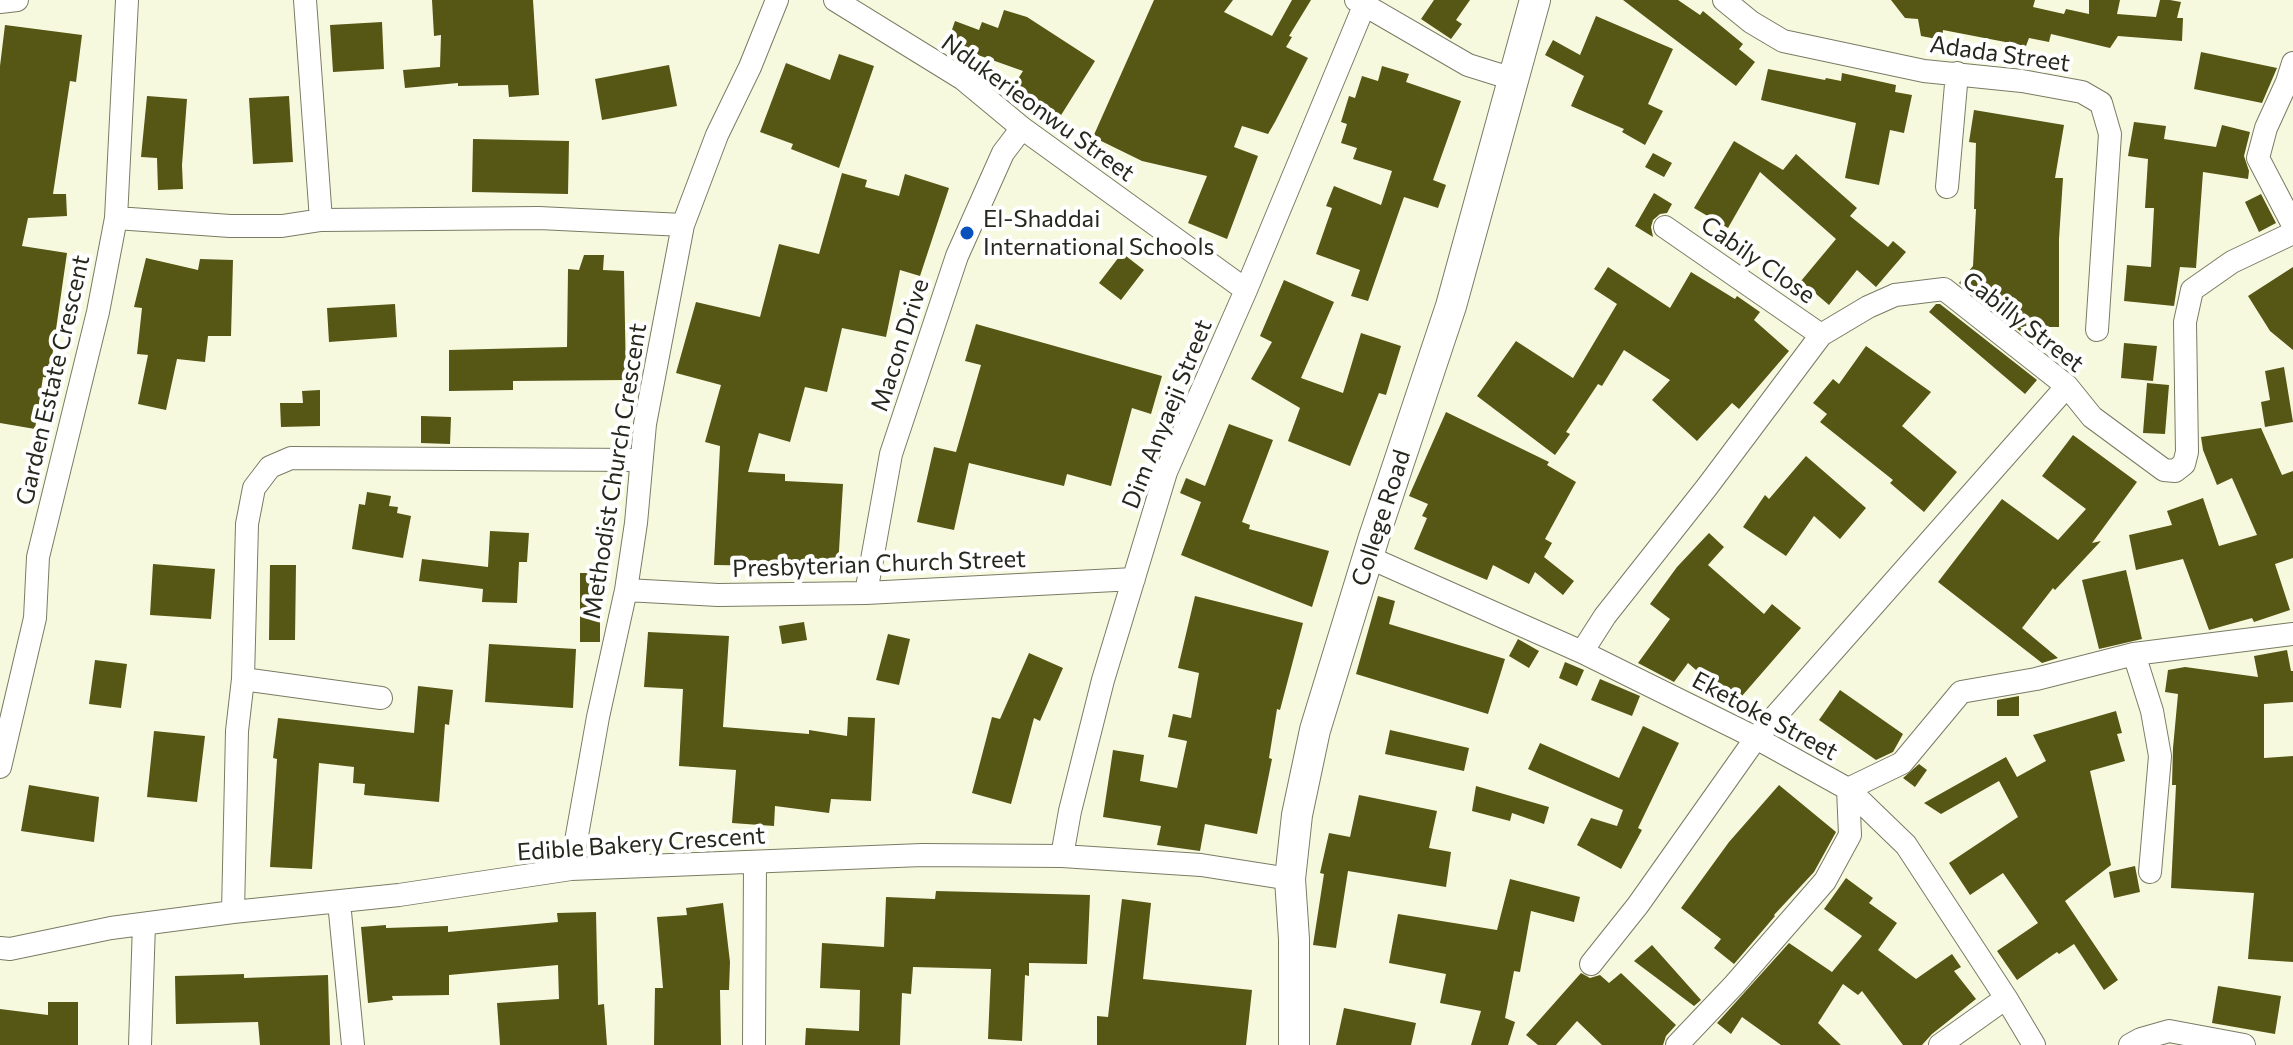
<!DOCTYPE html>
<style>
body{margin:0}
canvas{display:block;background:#f7f9df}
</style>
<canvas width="2293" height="1045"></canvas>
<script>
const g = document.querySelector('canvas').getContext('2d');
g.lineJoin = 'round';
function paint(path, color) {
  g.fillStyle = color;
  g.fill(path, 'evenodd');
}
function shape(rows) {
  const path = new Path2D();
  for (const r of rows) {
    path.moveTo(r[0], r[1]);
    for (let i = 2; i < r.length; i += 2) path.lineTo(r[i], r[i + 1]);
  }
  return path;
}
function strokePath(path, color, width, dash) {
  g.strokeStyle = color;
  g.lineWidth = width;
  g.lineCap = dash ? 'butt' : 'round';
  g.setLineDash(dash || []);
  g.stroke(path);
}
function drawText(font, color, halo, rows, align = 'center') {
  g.font = font + ' Commissioner,sans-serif';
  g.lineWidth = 8;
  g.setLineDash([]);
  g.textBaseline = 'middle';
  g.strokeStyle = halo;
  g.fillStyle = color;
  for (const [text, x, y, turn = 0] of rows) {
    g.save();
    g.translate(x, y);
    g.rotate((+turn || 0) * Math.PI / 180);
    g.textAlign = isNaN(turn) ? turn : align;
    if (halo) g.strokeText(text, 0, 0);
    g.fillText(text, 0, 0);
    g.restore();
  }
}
const building = shape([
 [432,0,533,0,539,95,509,97,508,85,458,86,458,83,405,88,403,70,440,67,441,35,434,36],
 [1154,0,1233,0,1224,12,1272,36,1292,0,1311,0,1289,36,1292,37,1286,47,1308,58,1275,122,1268,134,1242,126,1234,147,1258,156,1227,239,1188,223,1207,176,1142,161,1093,137],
 [1434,0,1470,0,1456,20,1462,24,1451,39,1421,19],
 [1623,0,1678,0,1700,15,1703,11,1743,44,1739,49,1755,62,1736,86],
 [1891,0,2035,0,2033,7,2064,14,2066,9,2089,14,2089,0,2120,0,2117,14,2156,17,2160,0,2170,0,2181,2,2177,18,2183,18,2182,41,2118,36,2110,48,2051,34,2049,42,2029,38,2026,46,1943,30,1942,40,1921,36,1918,19,1905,18],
 [1004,10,1027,17,1095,61,1058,120,1012,88,1023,71,947,44,955,21,979,30,982,22,998,28],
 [1596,16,1673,49,1648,104,1663,111,1645,145,1622,132,1624,129,1571,106,1584,76,1545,55,1553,40,1580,55],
 [382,22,384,69,333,72,330,25],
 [5,25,82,35,76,82,70,81,53,194,66,194,67,216,28,218,22,246,67,253,49,378,43,377,35,429,0,423,0,66],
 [2201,52,2277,68,2262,103,2194,89],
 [839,54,874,66,839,168,791,149,793,144,760,132,786,63,830,80],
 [669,65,677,106,602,120,595,79],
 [1382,66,1409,74,1406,82,1461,101,1433,180,1446,185,1438,208,1404,197,1368,301,1351,296,1360,270,1316,254,1332,208,1326,206,1334,186,1381,205,1392,171,1353,159,1357,148,1341,143,1347,124,1341,122,1349,96,1355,98,1362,76,1378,81],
 [1768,69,1825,80,1826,78,1841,81,1842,73,1896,85,1895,92,1912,95,1904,133,1890,130,1879,185,1845,178,1856,123,1761,100],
 [147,96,187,99,182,165,183,189,158,190,157,158,141,157],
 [289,96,293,162,253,164,249,98],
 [1974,110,2064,125,2055,178,2063,178,2059,239,2059,327,2020,327,2040,347,1959,283,1973,266,1976,209,1974,209,1976,143,1969,142],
 [2134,122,2166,126,2164,139,2216,147,2222,125,2250,132,2244,156,2249,171,2248,179,2203,172,2196,268,2180,267,2174,306,2124,301,2127,265,2151,267,2154,208,2145,208,2148,159,2128,156],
 [473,139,569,141,568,194,472,192],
 [1734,141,1783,170,1796,154,1857,208,1850,216,1888,247,1893,241,1906,252,1876,287,1857,270,1829,305,1801,281,1836,239,1760,172,1728,228,1694,208],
 [1653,153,1672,163,1664,177,1645,167],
 [842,173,867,180,865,187,899,196,905,174,949,188,920,276,900,270,886,337,842,328,827,392,805,387,790,442,759,433,748,472,785,474,785,481,843,484,838,567,714,565,720,446,705,442,721,385,676,373,696,302,760,317,779,244,819,254],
 [1654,193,1672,204,1667,213,1660,214,1653,220,1651,227,1653,237,1635,226],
 [2261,194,2276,223,2259,232,2245,202],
 [1122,253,1144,270,1121,300,1099,283],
 [584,255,604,255,603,270,624,271,626,380,513,381,513,390,449,391,449,350,567,347,568,269,579,270],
 [146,258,198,270,200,259,233,260,231,336,208,336,205,362,177,359,166,410,138,404,148,355,137,354,142,308,134,307],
 [1608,267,1670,308,1691,272,1735,299,1737,296,1760,312,1754,320,1789,351,1739,409,1732,403,1697,441,1652,400,1670,380,1624,350,1602,386,1598,384,1566,432,1570,434,1555,455,1477,396,1516,341,1573,378,1617,304,1594,289],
 [2293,267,2293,350,2270,331,2248,296],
 [1284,280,1334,302,1301,378,1343,393,1361,333,1401,346,1386,395,1379,393,1350,466,1288,441,1300,408,1251,379,1272,342,1260,336],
 [395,304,397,337,329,342,327,308],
 [1936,304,1940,304,2037,380,2025,394,1929,312],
 [976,324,1162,376,1151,414,1132,408,1111,486,1067,474,1064,486,969,463,954,530,917,522,934,447,956,452,981,365,965,361],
 [2124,343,2157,346,2153,381,2121,378],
 [1866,346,1931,392,1902,426,1957,472,1924,512,1890,483,1893,480,1820,422,1827,414,1813,403,1833,379,1839,384],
 [2284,367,2293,422,2265,427,2261,402,2270,400,2265,371],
 [2147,383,2169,385,2165,434,2143,433],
 [320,390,320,426,281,427,280,403,303,403,302,391],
 [1446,412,1549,462,1547,465,1576,482,1545,539,1552,543,1544,557,1574,581,1563,595,1535,572,1529,584,1493,565,1487,580,1414,549,1427,518,1422,516,1428,504,1409,496],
 [421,416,451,417,450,444,421,443],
 [1229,424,1273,440,1242,522,1250,525,1249,529,1329,551,1312,607,1181,555,1201,502,1180,493,1186,478,1205,486],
 [2261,428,2282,475,2293,471,2293,558,2275,564,2290,610,2254,622,2252,618,2209,630,2183,559,2136,570,2129,535,2172,525,2167,511,2203,498,2219,546,2257,535,2232,478,2217,485,2203,450,2201,437],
 [2073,435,2137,482,2092,543,2101,541,2055,590,2053,588,2022,628,2058,658,2042,663,1938,582,2002,499,2058,540,2086,509,2042,476],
 [1806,456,1866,508,1840,539,1814,516,1786,556,1743,527,1765,495,1769,499],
 [367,492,391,496,389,506,398,507,397,513,411,516,403,558,352,549,359,504,365,505],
 [490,531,529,533,527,562,519,562,517,603,482,602,483,589,419,581,422,559,488,567],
 [1709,533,1724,547,1708,565,1764,614,1772,604,1801,628,1735,704,1688,663,1674,682,1638,663,1670,619,1650,604,1677,567],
 [153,564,215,569,211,619,150,615],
 [270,565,296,565,295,640,269,640],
 [2126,570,2142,639,2099,649,2082,580],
 [580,573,600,573,600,642,580,642],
 [1195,596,1303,623,1280,710,1277,709,1269,758,1272,759,1257,834,1205,824,1200,851,1157,845,1161,826,1103,817,1113,750,1144,755,1140,781,1177,788,1187,741,1168,737,1173,714,1191,718,1199,673,1178,668],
 [1378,596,1395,601,1389,624,1505,659,1488,714,1356,674],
 [804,622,807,640,782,644,779,626],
 [648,632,729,636,723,727,809,734,809,730,847,736,848,717,875,718,871,801,831,799,829,813,775,806,774,826,732,823,736,770,679,766,683,689,644,687],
 [888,634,910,639,899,685,876,680],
 [1518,639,1539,651,1529,668,1509,656],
 [489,644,576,649,573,708,485,702],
 [2287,650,2291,671,2293,671,2293,702,2264,704,2264,758,2293,756,2293,962,2248,959,2254,893,2171,888,2176,785,2172,785,2173,748,2178,694,2165,692,2168,670,2185,667,2258,677,2254,656],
 [1029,653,1063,668,1040,721,1034,718,1011,804,972,793,992,717,1000,719],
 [95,660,127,664,121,708,89,704],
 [1565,662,1584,670,1577,686,1559,678],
 [1600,679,1640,696,1632,716,1591,700],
 [418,686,453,690,449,725,445,724,439,802,364,795,365,784,353,783,354,767,319,763,312,869,270,867,277,759,273,758,278,718,414,733],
 [1840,690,1903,734,1893,752,1876,760,1819,720],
 [2019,696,2019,716,1997,716,1997,700],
 [2116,711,2122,733,2117,734,2125,761,2090,771,2111,865,2065,901,2118,980,2104,990,2074,944,2059,954,2057,952,2017,980,1997,951,2038,923,2003,873,1970,895,1949,863,2018,817,1999,781,1941,814,1924,803,2006,757,2017,777,2046,761,2033,735],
 [1643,726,1679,743,1638,828,1642,830,1621,869,1577,845,1591,818,1617,826,1623,810,1528,769,1540,743,1619,778],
 [1390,730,1469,748,1464,771,1385,754],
 [154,731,205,736,197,802,147,797],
 [1919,764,1927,770,1915,787,1903,778],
 [29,785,99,797,94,842,21,831],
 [1779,785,1836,832,1814,872,1774,915,1775,916,1734,964,1714,948,1721,939,1681,908,1729,842],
 [1476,786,1549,807,1544,824,1512,813,1510,821,1472,811],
 [1359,795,1437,811,1429,848,1451,852,1446,887,1348,871,1336,948,1313,945,1324,874,1320,873,1329,833,1350,837],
 [2135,866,2140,892,2114,898,2109,872],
 [1846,878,1873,898,1869,903,1897,923,1878,950,1916,979,1952,954,1961,967,1954,971,1976,999,1932,1034,1922,1045,1903,1045,1862,991,1858,995,1843,984,1818,1023,1841,1045,1781,1045,1742,1017,1731,1034,1717,1023,1789,943,1832,972,1862,936,1824,909],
 [1510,879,1580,897,1574,922,1531,911,1520,972,1514,971,1505,1018,1515,1022,1508,1045,1471,1045,1481,1011,1440,1003,1446,974,1389,963,1398,914,1497,930],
 [936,891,1090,895,1087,964,1029,963,1029,976,1025,975,1022,1041,988,1039,991,969,913,967,911,994,902,993,900,1045,805,1045,806,1028,859,1031,860,990,820,988,822,943,884,947,886,897,935,899],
 [1122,899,1151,903,1143,979,1252,990,1246,1045,1097,1045,1097,1016,1108,1017],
 [723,903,730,962,729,990,720,990,721,1045,654,1045,655,988,663,988,657,917,687,915,686,908],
 [596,912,598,1005,604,1004,607,1045,500,1045,497,1003,559,999,558,965,449,975,449,995,392,996,393,1000,368,1003,361,927,386,925,386,928,448,926,448,932,558,922,557,913],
 [1652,945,1701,1000,1694,1006,1634,961],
 [1581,973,1590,978,1600,975,1609,983,1621,973,1676,1025,1666,1036,1663,1045,1602,1045,1577,1021,1556,1045,1538,1045,1526,1035],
 [244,974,244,978,328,975,330,1045,260,1045,258,1022,176,1024,175,976],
 [2218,986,2281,996,2275,1034,2212,1023],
 [48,1002,78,1002,78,1045,0,1045,0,1009,48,1015],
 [1344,1008,1416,1023,1411,1045,1336,1045]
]);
const minor = shape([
 [305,0,321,220],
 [835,0,963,79,1022,128,1246,290],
 [1356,0,1468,65,1500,75,1513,74],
 [1724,0,1751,22,1783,41,1924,71,2022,81,2082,92,2101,103,2110,134,2097,330],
 [0,2,17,0],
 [2293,63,2287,82,2266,128,2258,158,2293,225],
 [1947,187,1957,73],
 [116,218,230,226,282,226,321,220,539,218,683,225],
 [1665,227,1821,335],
 [1368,557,1582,652,1756,738,1848,789,1906,845,2006,998,2034,1045],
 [626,590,718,595,866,593,1134,579],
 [866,593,891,454,957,256,1003,153,1022,128],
 [1582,652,1605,616,1707,487,1821,335,1868,307,1895,295,1944,289,2067,386,2092,417,2164,470,2175,471,2184,464,2187,452,2185,322,2192,290,2232,262,2293,233],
 [2134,654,2152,711,2160,756,2150,872],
 [243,679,381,698],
 [0,767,35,618,38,557,98,312,116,218,127,0],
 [1062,856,1070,811,1103,680,1166,472,1246,290,1364,6],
 [571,869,598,717,626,590,636,523,645,424,683,225,717,135,750,67,777,0],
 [339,902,353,1045],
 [233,912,237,731,243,679,247,524,254,488,270,467,291,458,640,460],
 [0,948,10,949,111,928,233,912,399,895,571,869,922,855,1062,856,1201,865,1290,879],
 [1591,964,1638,905,1756,738,2067,386],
 [140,1045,144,924],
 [754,1045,755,862],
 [1677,1045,1735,984,1825,881,1850,835,1848,789,1902,763,1961,692,2036,679,2134,654,2293,634],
 [1940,1045,2006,998],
 [2130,1045,2141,1039,2169,1031,2244,1045]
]);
const secondary = shape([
 [1294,1045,1294,939,1290,879,1297,815,1315,730,1374,537,1451,306,1535,0]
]);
const markers = [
 [967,233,8,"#0951bc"]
];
const streetNames = [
 ["Adada Street",2000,54,8],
 ["Ndukerieonwu Street",1038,108,36],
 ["Cabily Close",1758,260,35],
 ["Cabilly Street",2023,322,38],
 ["Macon Drive",900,345,-72],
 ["Garden Estate Crescent",53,380,-77],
 ["Dim Anyaeji Street",1167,414,-68],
 ["Methodist Church Crescent",615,471,-81],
 ["College Road",1381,518,-72],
 ["Presbyterian Church Street",879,564,-2],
 ["Eketoke Street",1765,716,28],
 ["Edible Bakery Crescent",641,844,-4]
];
const poiNames = [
 ["El-Shaddai",983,219],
 ["International Schools",983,247]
];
paint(building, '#565615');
strokePath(minor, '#7a7b64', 24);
strokePath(secondary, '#7a7b64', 32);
strokePath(minor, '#fff', 22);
strokePath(secondary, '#fff', 30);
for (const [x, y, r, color] of markers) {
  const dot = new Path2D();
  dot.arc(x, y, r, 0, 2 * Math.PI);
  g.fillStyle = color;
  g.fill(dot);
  strokePath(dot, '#fff', 3);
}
drawText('24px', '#26271d', '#fff', streetNames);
drawText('24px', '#26271d', '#fff', poiNames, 'left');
</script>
